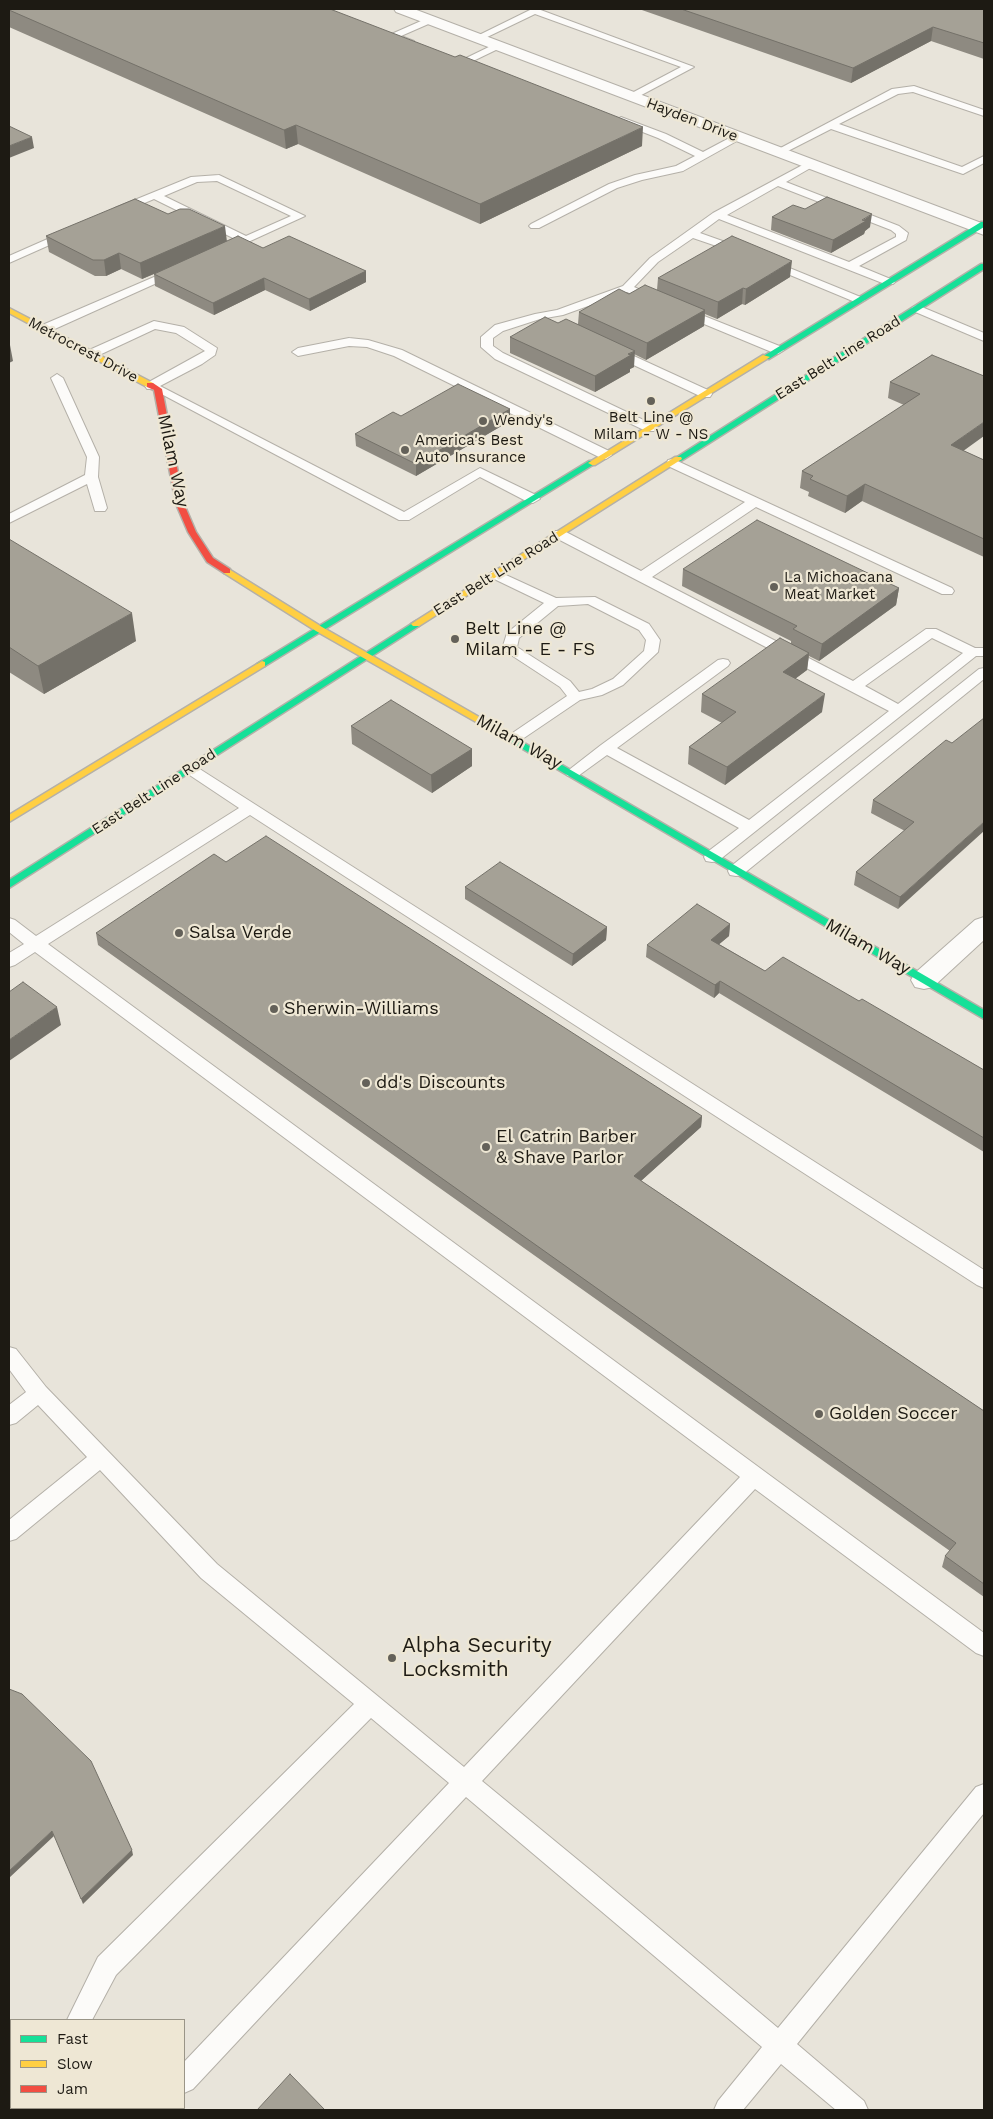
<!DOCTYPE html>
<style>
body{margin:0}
#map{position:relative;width:993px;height:2119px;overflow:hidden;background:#e8e4da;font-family:"Work Sans",sans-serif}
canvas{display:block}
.frame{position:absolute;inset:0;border:10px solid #1d1a13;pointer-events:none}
.legend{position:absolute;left:10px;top:2019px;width:175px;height:90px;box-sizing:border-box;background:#eee7d4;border:1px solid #9a9587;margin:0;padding:6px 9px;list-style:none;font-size:15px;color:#1d1a13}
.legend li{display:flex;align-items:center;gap:10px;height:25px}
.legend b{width:25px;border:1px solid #9a9587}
</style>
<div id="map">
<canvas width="993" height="2119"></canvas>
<div class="frame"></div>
<ul class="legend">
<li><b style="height:6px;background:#16e098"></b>Fast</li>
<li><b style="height:6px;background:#ffcf43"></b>Slow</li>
<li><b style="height:6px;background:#f24e42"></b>Jam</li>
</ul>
</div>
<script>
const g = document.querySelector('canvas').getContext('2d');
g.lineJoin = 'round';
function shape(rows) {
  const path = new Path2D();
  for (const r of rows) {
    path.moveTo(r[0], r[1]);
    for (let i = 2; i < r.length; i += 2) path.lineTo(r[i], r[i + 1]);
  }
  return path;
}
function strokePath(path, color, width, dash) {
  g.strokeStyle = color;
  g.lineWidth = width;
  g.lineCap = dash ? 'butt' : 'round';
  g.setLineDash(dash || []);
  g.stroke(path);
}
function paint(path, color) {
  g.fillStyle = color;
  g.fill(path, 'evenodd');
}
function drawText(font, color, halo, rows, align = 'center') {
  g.font = font + ' "Work Sans",sans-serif';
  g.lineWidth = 4.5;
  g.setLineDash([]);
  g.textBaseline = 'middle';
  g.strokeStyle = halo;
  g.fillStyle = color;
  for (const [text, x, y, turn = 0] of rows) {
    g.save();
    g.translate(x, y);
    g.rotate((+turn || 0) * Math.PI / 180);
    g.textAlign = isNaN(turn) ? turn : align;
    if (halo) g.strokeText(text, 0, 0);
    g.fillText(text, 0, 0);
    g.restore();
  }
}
const lane = shape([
 [532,9,538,9,694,67,632,100,628,99,628,95,681,67,535,14,481,40,475,40,473,38,532,9],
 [430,17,435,20,433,22,401,36,414,41,414,45,408,45,387,36,430,17],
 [497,43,502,46,500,48,471,62,480,66,480,70,474,70,458,62,497,43],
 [914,86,984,110,984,116,913,92,898,94,839,124,962,167,984,156,984,163,963,174,831,129,782,154,774,154,773,152,892,89,914,86],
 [621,117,666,134,703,152,735,135,739,134,744,137,683,171,642,180,617,188,539,228,531,228,529,226,531,224,609,184,635,175,676,166,695,156,658,138,617,122,616,120,621,117],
 [810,161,814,162,815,164,814,166,786,182,899,226,908,233,906,240,859,266,893,280,895,282,893,284,885,284,719,219,700,233,745,249,747,251,745,253,737,253,693,238,658,262,634,287,659,298,661,300,659,302,651,302,627,292,563,315,540,319,503,331,493,338,493,346,503,353,654,425,656,428,654,431,646,431,495,359,481,347,481,337,495,325,535,314,557,310,623,286,650,258,713,213,810,161],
 [778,186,891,230,896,234,896,237,849,262,727,215,778,186],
 [219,175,305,216,224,253,220,252,218,250,220,248,237,240,154,199,123,212,115,212,114,210,115,208,191,177,219,175],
 [217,181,291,216,246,236,164,196,197,182,217,181],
 [68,230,74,233,72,235,9,263,9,256,68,230],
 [770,260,863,298,865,300,859,303,855,302,766,265,764,263,766,261,770,260],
 [175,268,181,271,179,273,48,332,44,333,38,329,40,326,175,268],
 [917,305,984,333,984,341,913,311,911,309,913,307,917,305],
 [684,308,782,347,784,350,778,354,774,353,680,314,678,312,684,308],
 [154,321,184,327,217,348,215,355,202,364,160,386,404,512,480,468,538,496,540,499,533,503,528,502,480,477,409,520,399,520,152,389,147,389,145,386,147,383,205,351,176,333,155,329,95,357,91,358,85,354,87,351,154,321],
 [349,338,368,340,402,350,611,452,612,455,606,459,601,458,394,356,367,347,349,346,298,356,292,352,298,348,349,338],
 [612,346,710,391,712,394,710,397,702,397,608,353,606,350,608,347,612,346],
 [57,374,63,378,99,457,98,477,107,508,105,511,95,511,87,484,9,523,9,514,85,475,87,457,51,378,57,374],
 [673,459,952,588,954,591,952,594,942,594,756,507,652,577,853,681,926,629,936,629,975,648,984,648,984,656,976,656,718,861,712,862,706,861,704,857,706,853,739,828,607,755,578,776,568,776,565,773,601,745,718,660,723,659,728,660,730,663,728,666,617,748,749,820,889,711,554,537,552,534,554,531,564,531,641,571,745,502,668,466,667,463,668,460,673,459],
 [932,638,963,653,898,704,865,686,932,638],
 [495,570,556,598,595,597,649,624,660,640,658,652,623,685,602,695,580,700,518,742,508,742,505,739,508,736,567,696,560,687,502,649,507,633,544,603,490,577,488,574,495,570],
 [588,604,639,630,646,640,644,651,613,679,592,689,579,692,570,681,517,647,519,638,558,606,588,604],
 [984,668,984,679,742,875,736,876,730,875,728,871,730,867,979,669,984,668],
 [190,764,195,766,984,1270,984,1288,977,1285,250,815,48,944,984,1633,984,1656,976,1653,755,1489,482,1781,595,1874,778,2028,976,1787,984,1784,984,1813,797,2044,864,2101,868,2110,836,2110,781,2064,743,2110,714,2110,718,2101,762,2047,466,1797,193,2089,184,2093,184,2062,449,1783,371,1718,116,1975,92,2020,67,2020,98,1957,354,1704,201,1578,100,1470,16,1539,9,1541,9,1520,87,1457,38,1405,16,1423,9,1425,9,1405,26,1392,9,1369,9,1347,16,1349,46,1387,217,1564,464,1767,740,1477,35,952,15,965,9,967,9,953,24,944,9,932,9,918,15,920,36,936,239,808,185,772,182,769,185,766,190,764],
 [11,2079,11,2106,9,2107,9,2080,11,2079],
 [143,2108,170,2108,169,2110,142,2110,143,2108]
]);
const street = shape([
 [394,9,414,9,984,224,984,235,396,12,394,9],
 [984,917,984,940,933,987,924,989,915,987,911,980,915,973,975,920,984,917]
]);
const fast = shape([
 [981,222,984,222,984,227,769,359,762,357,981,222],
 [981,264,984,264,984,269,681,461,675,461,674,459,981,264],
 [589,461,592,461,596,463,265,666,259,666,257,664,589,461],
 [416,621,419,622,419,626,9,888,9,880,416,621],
 [495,726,984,1010,984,1019,492,731,490,729,495,726]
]);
const slow = shape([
 [9,308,153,383,154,385,147,387,9,313,9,308],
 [763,355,770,357,595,465,592,465,588,463,763,355],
 [675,457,681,457,682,459,419,626,413,626,411,624,675,457],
 [227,568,322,627,500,729,498,731,492,731,316,631,224,573,224,569,227,568],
 [262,661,265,662,265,666,9,822,9,815,262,661]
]);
const jam = shape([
 [147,383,153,383,162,389,184,504,196,532,213,558,230,569,230,573,224,573,207,562,188,532,176,504,154,390,147,387,147,383]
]);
const wall = shape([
 [9,9,642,146,480,224,298,144,286,149,9,27],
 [639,9,984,9,984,59,931,41,851,83],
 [805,209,870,227,865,231,864,234,831,253,771,230,772,217],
 [168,214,227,241,263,248,366,271,366,282,310,311,265,290,214,315,155,286,154,274,142,279,121,269,106,276,95,276,49,252,46,236],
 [790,277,745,305,742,304,717,319,705,314,704,326,646,360,634,354,634,367,630,369,630,372,595,392,510,353,510,337,558,323,578,324,579,312,629,294,657,290,658,278],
 [932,355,964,451,984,460,984,557,862,501,845,513,808,496,809,492,800,488,802,471,904,405,888,398,890,382],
 [510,409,510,421,416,476,356,446,355,434,401,416],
 [9,539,136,641,44,694,9,672],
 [683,569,899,588,896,605,819,661,809,656,807,670,795,679,822,712,725,785,688,764,689,747,722,723,701,712,702,694,791,644,791,641,682,586],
 [351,726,472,749,472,766,432,793,352,744],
 [952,743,898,909,854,885,856,872,905,831,871,813,873,800],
 [226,862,702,1116,701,1127,641,1181,984,1411,984,1597,942,1567,945,1556,950,1551,98,945,96,933],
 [465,887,607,927,606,940,572,966,465,899],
 [730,924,729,936,719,944,765,971,859,1001,984,1070,984,1152,719,993,714,998,646,957,647,945]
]);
const shadedWall = shape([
 [933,27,931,41,851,83,853,68],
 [296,125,298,144,286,149,284,130],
 [643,127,642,146,480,224,480,204],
 [32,137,34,148,9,158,9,146],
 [872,214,870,227,865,231,864,234,831,253,833,240],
 [225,226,227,242,142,279,140,263],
 [119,253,121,269,106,276,104,260],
 [792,261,790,277,745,305,746,289],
 [366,271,366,282,310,311,309,299],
 [264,278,265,290,214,315,213,303],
 [743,288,742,304,717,319,718,302],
 [705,310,704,326,646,360,647,343],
 [9,345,10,345,13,361,9,363],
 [635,351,634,367,630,369,630,372,595,392,595,376],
 [510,409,510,421,416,476,416,464],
 [984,422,984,436,948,462,951,445],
 [865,484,862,501,845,513,847,496],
 [899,588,896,605,819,661,822,644],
 [132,613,136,641,44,694,38,666],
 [809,653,807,670,780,690,783,672],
 [825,694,822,712,725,785,727,767],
 [472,749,472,766,432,793,431,775],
 [984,822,984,831,898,909,900,897],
 [730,924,729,936,710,952,711,940],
 [607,927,606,940,572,966,573,954],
 [720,981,719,993,714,998,715,985],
 [57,1007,61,1025,9,1061,9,1040],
 [702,1116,701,1127,633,1188,634,1176],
 [52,1831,54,1836,9,1878,9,1871],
 [132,1850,133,1855,83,1904,81,1899]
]);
const building = shape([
 [9,9,330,9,455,57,460,55,643,127,480,204,296,125,284,130,9,10,9,9],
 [681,9,984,9,984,43,933,27,853,68,681,9],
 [9,126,32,137,9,146,9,126],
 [827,197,872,214,862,220,866,221,833,240,772,217,793,205,805,209,827,197],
 [135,199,168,214,180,209,189,209,225,226,140,263,119,253,104,260,93,260,46,236,135,199],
 [238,236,263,248,289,236,366,271,309,299,264,278,213,303,154,274,238,236],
 [732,236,792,261,746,289,743,288,718,302,658,278,732,236],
 [645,285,705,310,647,343,579,312,619,289,629,294,645,285],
 [545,317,558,323,566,319,635,351,628,354,631,355,595,376,510,337,545,317],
 [932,355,984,376,984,422,951,445,984,460,984,539,865,484,847,496,810,479,813,476,802,471,920,394,890,382,932,355],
 [458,384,510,409,416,464,355,434,393,412,401,416,458,384],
 [757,520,899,588,822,644,793,629,797,626,683,569,757,520],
 [9,539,132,613,38,666,9,647,9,539],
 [780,638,809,653,783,672,825,694,727,767,689,747,736,712,702,694,780,638],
 [391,700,472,749,431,775,351,726,391,700],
 [984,718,984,822,900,897,856,872,914,822,873,800,946,740,952,743,984,718],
 [266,836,702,1116,634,1176,984,1411,984,1584,945,1556,956,1543,96,933,214,854,226,862,266,836],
 [500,862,607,927,573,954,465,887,500,862],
 [697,904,730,924,711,940,765,971,783,957,859,1001,862,999,984,1070,984,1138,720,981,715,985,647,945,697,904],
 [23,982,57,1007,9,1040,9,992,23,982],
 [9,1689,22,1694,91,1761,132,1850,81,1899,52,1831,9,1871,9,1689],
 [290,2074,325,2110,257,2110,290,2074]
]);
const markers = [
 [651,401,5,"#646159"],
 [483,421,5,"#646159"],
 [405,450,5,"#646159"],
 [774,587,5,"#646159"],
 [455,639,5,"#646159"],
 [179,933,5,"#646159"],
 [274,1009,5,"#646159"],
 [366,1083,5,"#646159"],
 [486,1147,5,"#646159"],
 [819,1414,5,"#646159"],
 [392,1658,5,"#646159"]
];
const farStreetnames = [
 ["Hayden Drive",692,120,21],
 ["Metrocrest Drive",83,350,28],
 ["East Belt Line Road",838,358,-32],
 ["East Belt Line Road",496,574,-32],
 ["East Belt Line Road",154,792,-33]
];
const farPoinames = [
 ["Belt Line @",651,418,"center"],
 ["Milam - W - NS",651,435,"center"],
 ["Wendy's",493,421],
 ["America's Best",415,441],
 ["Auto Insurance",415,458],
 ["La Michoacana",784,578],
 ["Meat Market",784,595]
];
const streetNames = [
 ["Milam Way",173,461,78],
 ["Milam Way",519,742,29],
 ["Milam Way",868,947,30]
];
const poiNames = [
 ["Belt Line @",465,629],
 ["Milam - E - FS",465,650],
 ["Salsa Verde",189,933],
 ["Sherwin-Williams",284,1009],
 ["dd's Discounts",376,1083],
 ["El Catrin Barber",496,1137],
 ["& Shave Parlor",496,1158],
 ["Golden Soccer",829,1414]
];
const nearPoinames = [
 ["Alpha Security",402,1646],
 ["Locksmith",402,1670]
];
strokePath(lane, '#b4b0a8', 2);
strokePath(street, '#b4b0a8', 2);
strokePath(fast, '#b4b0a8', 3);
strokePath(slow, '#b4b0a8', 3);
strokePath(jam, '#b4b0a8', 3);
paint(lane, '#fcfbf9');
paint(street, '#fcfbf9');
paint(fast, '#16e098');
paint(slow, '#ffcf43');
paint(jam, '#f24e42');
paint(wall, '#8e8a81');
paint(shadedWall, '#747169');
paint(building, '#a5a196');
strokePath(building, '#747169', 1);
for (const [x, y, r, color] of markers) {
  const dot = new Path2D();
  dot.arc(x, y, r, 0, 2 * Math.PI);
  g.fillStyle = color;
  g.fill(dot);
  strokePath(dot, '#eee7d4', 2);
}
drawText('15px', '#1d1a13', '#eee7d4', farStreetnames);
drawText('15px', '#1d1a13', '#eee7d4', farPoinames, 'left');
drawText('18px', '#1d1a13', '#eee7d4', streetNames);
drawText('18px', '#1d1a13', '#eee7d4', poiNames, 'left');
drawText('21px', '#1d1a13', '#eee7d4', nearPoinames, 'left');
</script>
